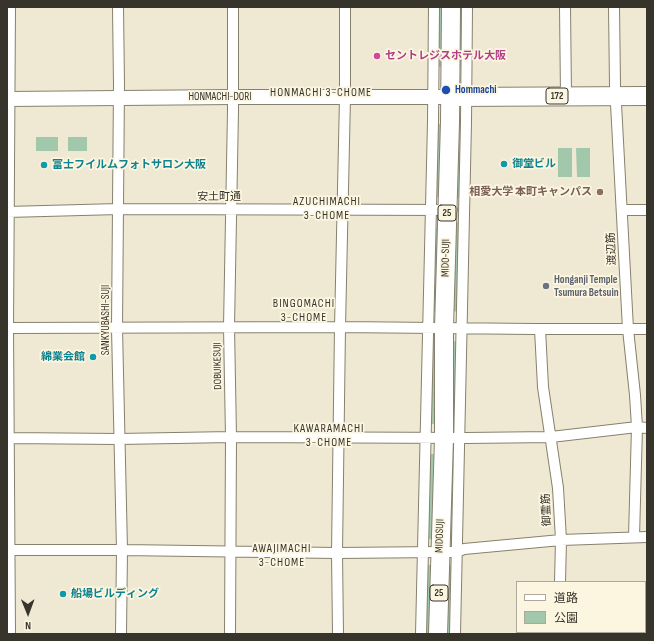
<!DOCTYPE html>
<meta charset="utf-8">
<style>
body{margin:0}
#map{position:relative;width:654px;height:641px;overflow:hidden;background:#efe9d4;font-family:"Sofia Sans Condensed","Noto Sans JP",sans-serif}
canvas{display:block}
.frame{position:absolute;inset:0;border:8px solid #37342c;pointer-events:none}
.legend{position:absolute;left:516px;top:581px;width:130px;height:52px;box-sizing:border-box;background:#fcf6e1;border:1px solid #ada899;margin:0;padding:5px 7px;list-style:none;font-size:12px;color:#37342c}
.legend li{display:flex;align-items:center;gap:8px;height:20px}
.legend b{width:20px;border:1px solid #ada899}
.north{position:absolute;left:8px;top:593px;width:40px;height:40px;-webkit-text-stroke:3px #fcf6e1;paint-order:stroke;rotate:179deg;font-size:11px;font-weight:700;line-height:16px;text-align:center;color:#37342c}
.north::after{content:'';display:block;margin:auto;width:14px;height:18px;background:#37342c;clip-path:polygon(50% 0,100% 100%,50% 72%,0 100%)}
</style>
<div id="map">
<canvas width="654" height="641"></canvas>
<div class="frame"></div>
<ul class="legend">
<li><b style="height:5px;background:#fff"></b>道路</li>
<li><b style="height:11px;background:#a2c8ac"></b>公園</li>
</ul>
<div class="north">N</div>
</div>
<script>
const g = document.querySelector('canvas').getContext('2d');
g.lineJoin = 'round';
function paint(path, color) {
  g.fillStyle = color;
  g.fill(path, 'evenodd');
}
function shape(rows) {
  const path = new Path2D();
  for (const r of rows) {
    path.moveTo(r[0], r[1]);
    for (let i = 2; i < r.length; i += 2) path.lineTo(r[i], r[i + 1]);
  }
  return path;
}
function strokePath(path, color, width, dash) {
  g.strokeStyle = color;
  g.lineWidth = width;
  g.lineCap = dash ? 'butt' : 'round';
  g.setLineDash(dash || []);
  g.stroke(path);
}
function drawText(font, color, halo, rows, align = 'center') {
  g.font = font + ' "Sofia Sans Condensed","Noto Sans JP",sans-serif';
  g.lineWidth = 3.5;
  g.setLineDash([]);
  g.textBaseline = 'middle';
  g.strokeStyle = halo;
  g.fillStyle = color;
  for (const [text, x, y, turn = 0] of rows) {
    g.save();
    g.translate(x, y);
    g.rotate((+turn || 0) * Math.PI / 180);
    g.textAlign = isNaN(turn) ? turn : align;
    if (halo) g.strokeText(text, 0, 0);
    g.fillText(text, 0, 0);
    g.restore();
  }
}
const green = shape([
 [437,7,441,7,441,67,436,67],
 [459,7,464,7,463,67,458,68],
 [436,124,441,124,439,197,434,197],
 [458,124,462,124,461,198,456,198],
 [36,137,58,137,58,151,36,151],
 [68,137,87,137,87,151,68,151],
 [558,148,572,148,572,177,558,177],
 [576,148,590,148,590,177,577,177],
 [458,222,460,224,458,311,453,312,455,224],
 [433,228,438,228,437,312,431,312],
 [430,341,436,341,435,424,429,424],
 [457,341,456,425,451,425,452,342],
 [428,454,434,454,432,539,426,539],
 [449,454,455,454,454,540,448,540],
 [426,565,431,565,430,634,424,634],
 [447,565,453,565,452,634,446,634]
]);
const street = shape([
 [118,7,119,85,117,328,122,550,121,634],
 [565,7,566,96],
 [614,7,615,85,628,329,635,395,637,427,634,537],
 [622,210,647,210],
 [7,212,119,209,452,210],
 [7,328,340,327,534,329,647,329],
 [540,329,543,387,558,488,561,540,560,582],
 [7,438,119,439,231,437,466,438,551,437,637,427,647,428],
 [7,550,122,550,337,553,440,552,457,552,464,549,561,540,647,537],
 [10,634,8,328,10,7],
 [230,634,231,437,229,327,233,110,233,7],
 [338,634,337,553,340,327,345,97,345,7],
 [421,634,433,122,434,7],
 [455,634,466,122,467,7],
 [560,634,560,632]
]);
const secondary = shape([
 [7,99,234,97,450,97]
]);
const highway = shape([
 [450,97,647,96],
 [438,634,444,438,444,328,450,122,451,7]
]);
const markers = [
 [377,56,4,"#d1479c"],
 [446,90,5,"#1a4fb4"],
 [504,164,4,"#0f9aa8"],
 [44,165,4,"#0f9aa8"],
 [600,192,4,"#8d6e63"],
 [546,286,4,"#6b7280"],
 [93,357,4,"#0f9aa8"],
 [63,594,4,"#0f9aa8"]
];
const shields = [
 [557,96,22],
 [447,213,18],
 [439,593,18]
];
const shieldNames = [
 ["172",557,96],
 ["25",447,213],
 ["25",439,593]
];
const hotelNames = [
 ["セントレジスホテル大阪",385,56]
];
const transitNames = [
 ["Hommachi",455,90]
];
const streetNames = [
 ["HONMACHI-DORI",220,97],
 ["安土町通",219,197],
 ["渡辺筋",612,249,-93],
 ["MIDO-SUJI",446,258,-89],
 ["SANKYUBASHI-SUJI",106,320,-90],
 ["DOBUIKESUJI",218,366,-91],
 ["御霊筋",547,510,-93],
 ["MIDOSUJI",440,536,-88]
];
const cultureNames = [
 ["御堂ビル",512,164],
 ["富士フイルムフォトサロン大阪",52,165],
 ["綿業会館",85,357,"right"],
 ["船場ビルディング",71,594]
];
const educationNames = [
 ["相愛大学 本町キャンパス",592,192]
];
const worshipNames = [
 ["Honganji Temple",554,280],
 ["Tsumura Betsuin",554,293]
];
const neighbourhoodNames = [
 ["HONMACHI 3-CHOME",321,93],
 ["AZUCHIMACHI",327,202],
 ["3-CHOME",327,216],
 ["BINGOMACHI",304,304],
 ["3-CHOME",304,318],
 ["KAWARAMACHI",329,429],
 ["3-CHOME",329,443],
 ["AWAJIMACHI",282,549],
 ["3-CHOME",282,563]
];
paint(green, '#a2c8ac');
strokePath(street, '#86816d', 12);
strokePath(secondary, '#86816d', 16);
strokePath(highway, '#86816d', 20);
strokePath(street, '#fff', 10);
strokePath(secondary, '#fff', 14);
strokePath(highway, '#fff', 18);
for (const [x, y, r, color] of markers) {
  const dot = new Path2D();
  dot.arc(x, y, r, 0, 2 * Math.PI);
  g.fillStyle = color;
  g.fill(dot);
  strokePath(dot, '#fcf6e1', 1.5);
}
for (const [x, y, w] of shields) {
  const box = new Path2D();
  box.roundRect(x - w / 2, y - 8, w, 16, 3);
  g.fillStyle = '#fcf6e1';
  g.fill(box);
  strokePath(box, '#37342c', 1);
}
drawText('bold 10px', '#37342c', null, shieldNames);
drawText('bold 11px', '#b23c85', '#fcf6e1', hotelNames, 'left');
drawText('bold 11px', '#164399', '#fcf6e1', transitNames, 'left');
drawText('11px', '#37342c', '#fcf6e1', streetNames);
drawText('bold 11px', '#0d838f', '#fcf6e1', cultureNames, 'left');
drawText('bold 11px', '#785e54', '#fcf6e1', educationNames, 'right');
drawText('bold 11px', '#5b616d', '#fcf6e1', worshipNames, 'left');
g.letterSpacing = '1px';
drawText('12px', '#37342c', '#fcf6e1', neighbourhoodNames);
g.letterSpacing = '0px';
</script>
